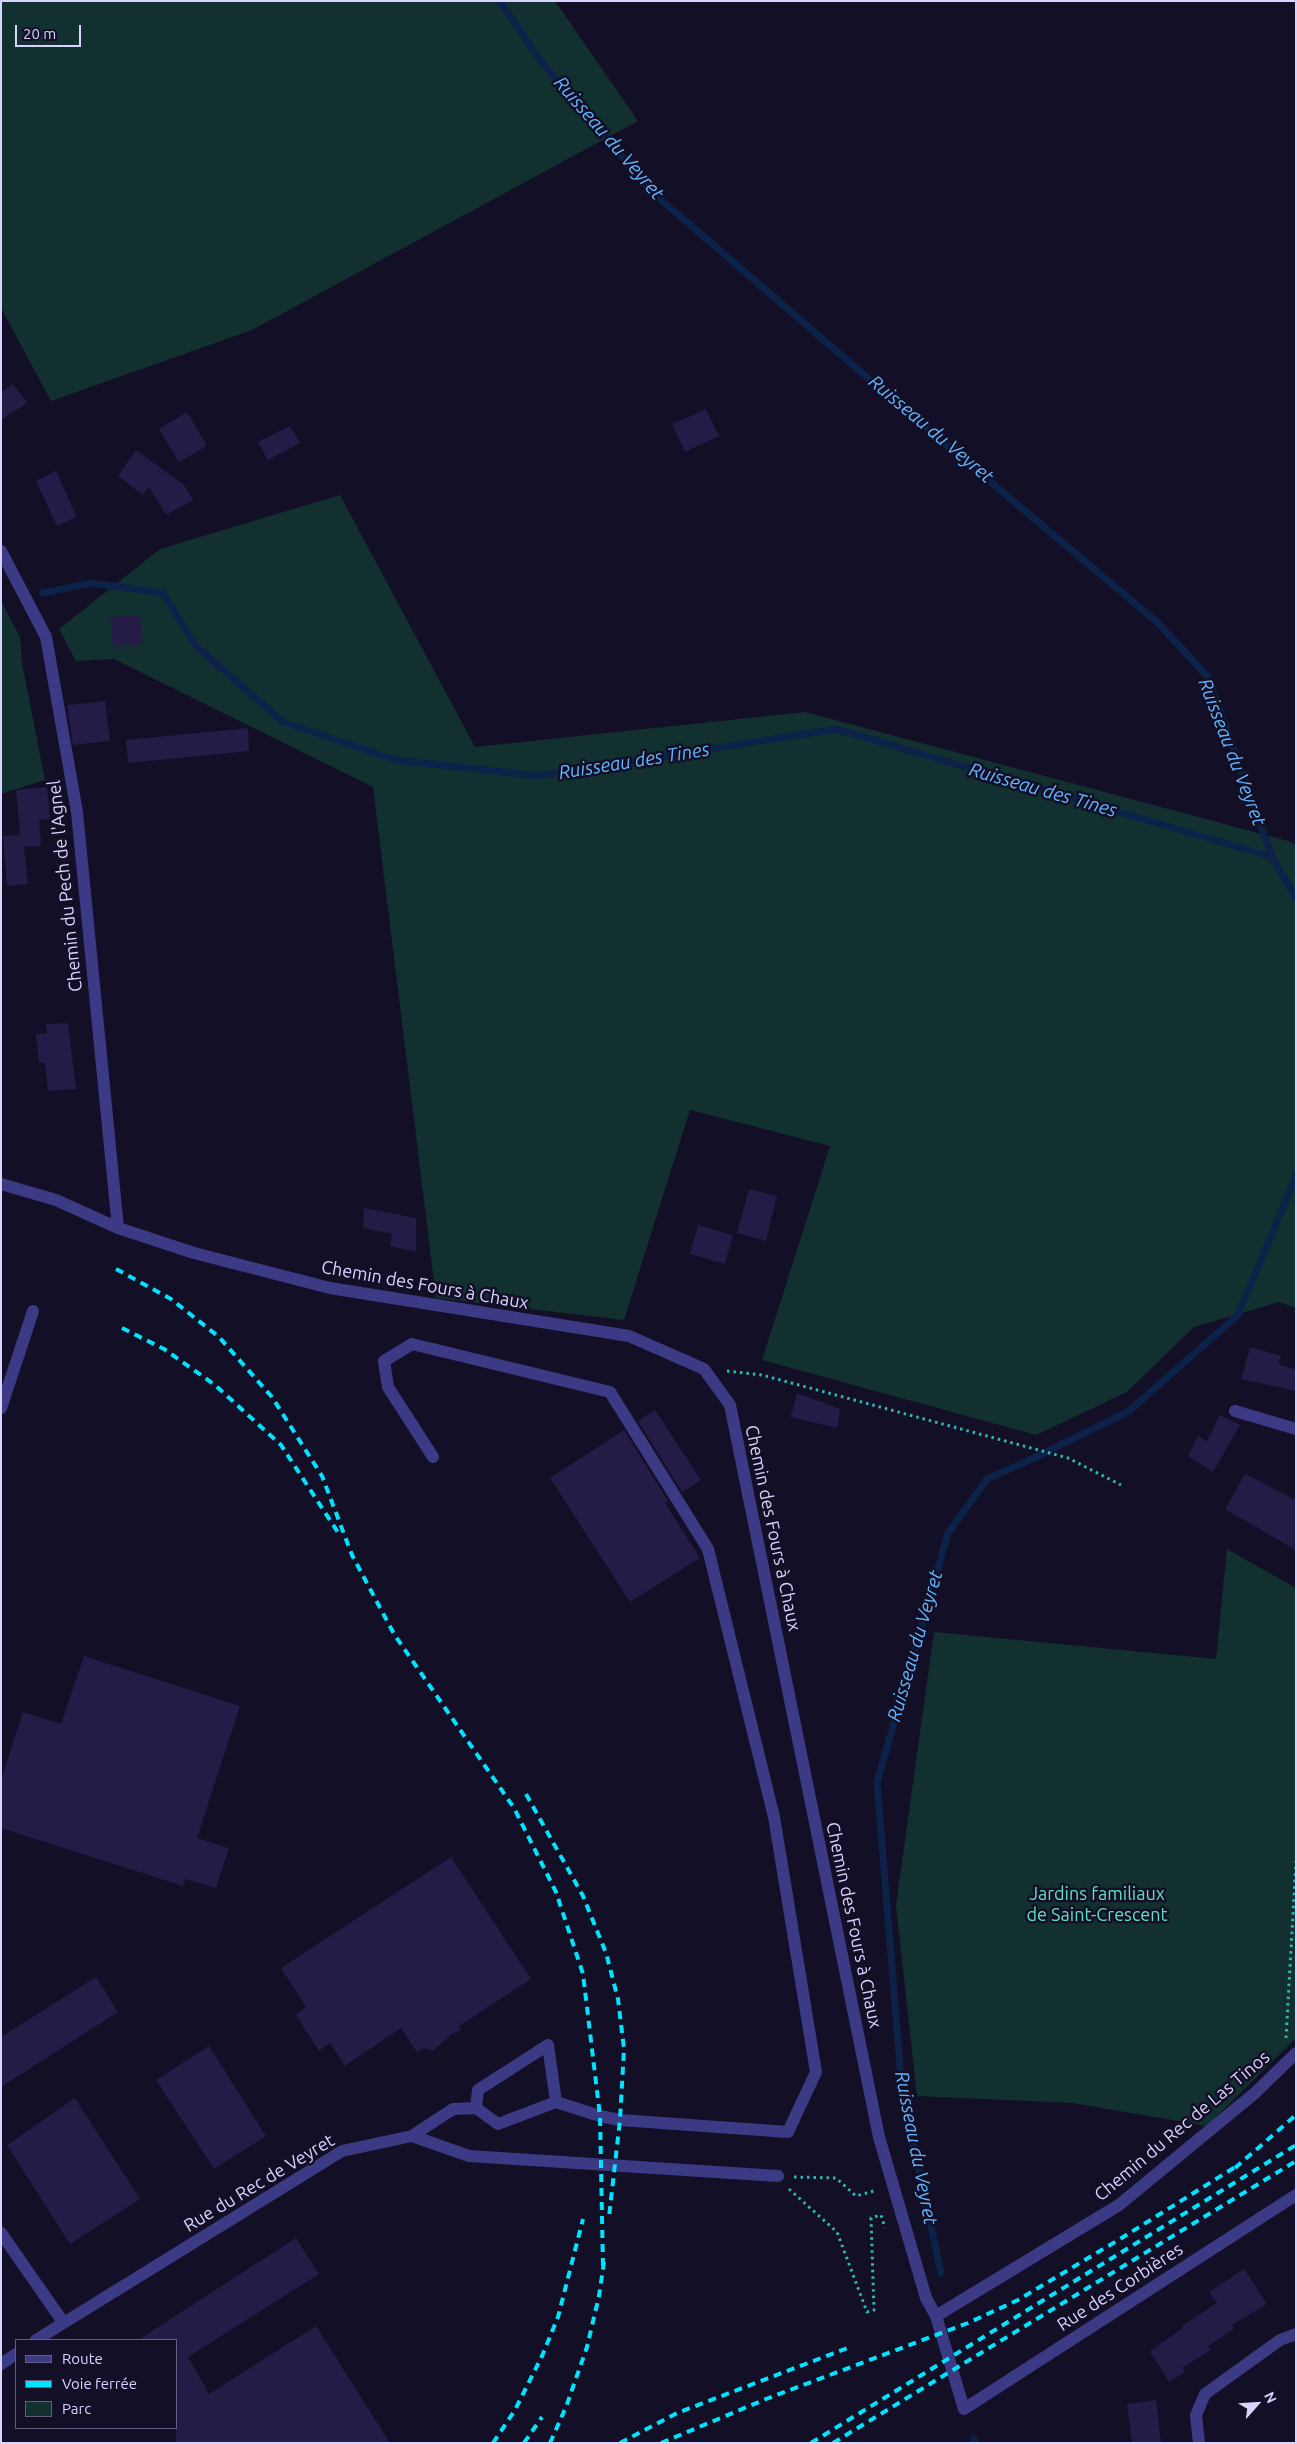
<!DOCTYPE html>
<meta charset="utf-8">
<style>
body{margin:0}
#map{position:relative;width:1297px;height:2444px;overflow:hidden;background:#130f26;font-family:Ubuntu,sans-serif}
canvas{display:block}
.frame{position:absolute;inset:0;border:2px solid #d9d4ff;pointer-events:none}
.legend{position:absolute;left:15px;top:2339px;width:162px;height:90px;box-sizing:border-box;background:#130f26;border:1px solid #625e7d;margin:0;padding:6px 9px;list-style:none;font-size:15px;color:#d9d4ff}
.legend li{display:flex;align-items:center;gap:10px;height:25px}
.legend b{width:25px;border:1px solid #625e7d}
.north{position:absolute;left:1232px;top:2379px;width:50px;height:50px;-webkit-text-stroke:4px #130f26;paint-order:stroke;rotate:64deg;font-size:14px;font-weight:700;line-height:20px;text-align:center;color:#d9d4ff}
.north::after{content:'';display:block;margin:auto;width:18px;height:22px;background:#d9d4ff;clip-path:polygon(50% 0,100% 100%,50% 72%,0 100%)}
.scale{position:absolute;left:15px;top:25px;width:66px;height:22px;box-sizing:border-box;border:2px solid #d9d4ff;border-top:0;padding-left:6px;font-size:15px;line-height:18px;white-space:nowrap;color:#d9d4ff;-webkit-text-stroke:4px #130f26;paint-order:stroke}
</style>
<div id="map">
<canvas width="1297" height="2444"></canvas>
<div class="frame"></div>
<ul class="legend">
<li><b style="height:6px;background:#3d3a85"></b>Route</li>
<li><b style="height:6px;background:#00e5ff"></b>Voie ferrée</li>
<li><b style="height:14px;background:#12302f"></b>Parc</li>
</ul>
<div class="north">N</div>
<div class="scale">20 m</div>
</div>
<script>
const g = document.querySelector('canvas').getContext('2d');
g.lineJoin = 'round';
function paint(path, color) {
  g.fillStyle = color;
  g.fill(path, 'evenodd');
}
function shape(rows) {
  const path = new Path2D();
  for (const r of rows) {
    path.moveTo(r[0], r[1]);
    for (let i = 2; i < r.length; i += 2) path.lineTo(r[i], r[i + 1]);
  }
  return path;
}
function strokePath(path, color, width, dash) {
  g.strokeStyle = color;
  g.lineWidth = width;
  g.lineCap = dash ? 'butt' : 'round';
  g.setLineDash(dash || []);
  g.stroke(path);
}
function drawText(font, color, halo, rows, align = 'center') {
  g.font = font + ' Ubuntu,sans-serif';
  g.lineWidth = 5;
  g.setLineDash([]);
  g.textBaseline = 'middle';
  g.strokeStyle = halo;
  g.fillStyle = color;
  for (const [text, x, y, turn = 0] of rows) {
    g.save();
    g.translate(x, y);
    g.rotate((+turn || 0) * Math.PI / 180);
    g.textAlign = isNaN(turn) ? turn : align;
    if (halo) g.strokeText(text, 0, 0);
    g.fillText(text, 0, 0);
    g.restore();
  }
}
const green = shape([
 [1,1,555,1,638,121,252,330,51,401,1,308],
 [340,495,475,747,805,712,1292,842,1296,846,1296,1308,1279,1302,1194,1327,1127,1392,1036,1435,762,1360,830,1146,690,1110,624,1320,436,1298,373,787,114,659,76,661,59,629,160,549],
 [1,601,20,637,22,663,45,780,1,794],
 [1227,1549,1296,1588,1296,2038,1207,2126,1073,2103,917,2096,896,1905,934,1632,1216,1659]
]);
const stream = shape([
 [500,1,539,59,652,192,898,404,1157,622,1208,677,1272,857,1296,898],
 [43,593,91,583,163,593,196,646,283,722,396,760,539,776,836,729,1272,857],
 [941,2273,902,2091,877,1782,948,1533,987,1479,1032,1459,1129,1411,1238,1315,1296,1176],
 [974,2439,975,2443]
]);
const building = shape([
 [13,384,27,403,1,420,1,392],
 [706,409,719,436,685,452,672,424],
 [187,412,207,446,179,462,159,429],
 [290,426,300,443,268,460,258,442],
 [136,450,184,485,193,500,166,515,149,487,143,495,118,476],
 [56,471,77,517,57,526,36,481],
 [140,615,142,644,113,647,110,617],
 [105,701,110,741,73,745,67,705],
 [248,728,249,751,128,763,126,740],
 [47,787,50,819,39,820,41,846,24,847,28,884,7,886,3,836,20,835,16,790],
 [68,1023,76,1089,48,1091,45,1063,39,1062,36,1034,47,1033,46,1024],
 [749,1189,777,1196,766,1241,737,1233],
 [364,1208,416,1218,416,1252,390,1246,392,1234,363,1228],
 [698,1225,733,1235,725,1264,690,1254],
 [1250,1347,1281,1356,1278,1364,1296,1370,1296,1391,1241,1379],
 [797,1393,840,1409,837,1428,791,1417],
 [655,1410,701,1480,682,1492,638,1421],
 [1220,1415,1240,1425,1213,1472,1188,1456,1198,1436,1207,1441],
 [624,1430,668,1501,665,1503,700,1558,630,1602,550,1478],
 [1245,1474,1296,1500,1296,1550,1225,1509],
 [84,1656,240,1706,197,1838,229,1848,216,1888,185,1879,183,1886,1,1828,1,1780,23,1712,61,1724],
 [451,1857,531,1979,459,2026,461,2030,452,2034,433,2051,424,2048,417,2052,401,2028,345,2066,330,2043,319,2051,296,2015,306,2007,281,1968],
 [96,1977,118,2012,1,2087,1,2037],
 [209,2046,266,2136,214,2169,156,2080],
 [75,2098,140,2199,70,2244,7,2145],
 [296,2238,319,2274,188,2357,209,2394,316,2326,390,2443,176,2443,176,2340,138,2340],
 [1244,2269,1267,2304,1232,2325,1234,2329,1208,2346,1211,2350,1182,2368,1185,2372,1169,2382,1150,2351,1183,2328,1182,2326,1217,2303,1209,2292],
 [1156,2400,1161,2443,1132,2443,1127,2404]
]);
const path = shape([
 [727,1371,762,1375,1068,1458,1121,1485],
 [1286,2038,1296,1861],
 [794,2177,836,2178,856,2196,877,2190],
 [789,2189,837,2232,867,2312,874,2310,871,2218,881,2215,885,2228]
]);
const minor = shape([
 [1,551,46,637,77,812,118,1228],
 [1,1184,56,1200,118,1228,194,1253,330,1288,629,1336,704,1369,730,1405,879,2137,926,2298,936,2316,964,2409,1296,2195],
 [1,1408,33,1311],
 [1235,1411,1296,1429],
 [433,1457,388,1387,384,1361,412,1344,610,1392,708,1549,774,1817,816,2072,788,2132,620,2120,600,2116,556,2102],
 [412,2136,453,2109,476,2108,498,2124,556,2102,548,2045,478,2090,476,2108],
 [1,2233,63,2322],
 [936,2316,1119,2205,1255,2093,1296,2053],
 [36,2340,342,2151,412,2136,469,2156,778,2176],
 [1,2364,16,2354],
 [1199,2443,1196,2415,1205,2394,1280,2340,1296,2334]
]);
const rail = shape([
 [116,1269,171,1299,219,1337,272,1397,322,1476,352,1555,394,1634,514,1808,556,1892,583,1974,600,2116,603,2268],
 [122,1328,164,1349,215,1385,281,1445,339,1534],
 [526,1794,583,1896,606,1953,618,1999,624,2049,620,2120,609,2217],
 [1235,2168,1296,2115],
 [493,2443,515,2410,542,2356,558,2317,583,2219],
 [524,2443,542,2417],
 [550,2443,566,2407,587,2347,599,2296,604,2262],
 [620,2443,677,2413,850,2347],
 [661,2443,766,2399,968,2323,1018,2300,1120,2239,1240,2164],
 [811,2443,1296,2145],
 [833,2443,1296,2161]
]);
const streetNames = [
 ["Chemin du Pech de l'Agnel",65,886,-96],
 ["Chemin des Fours à Chaux",425,1285,10],
 ["Chemin des Fours à Chaux",773,1528,78],
 ["Chemin des Fours à Chaux",854,1925,78],
 ["Chemin du Rec de Las Tinos",1182,2126,-40],
 ["Rue du Rec de Veyret",259,2183,-31],
 ["Rue des Corbières",1120,2287,-33]
];
const parkNames = [
 ["Jardins familiaux",1097,1894],
 ["de Saint-Crescent",1097,1915]
];
const waterNames = [
 ["Ruisseau du Veyret",609,138,49],
 ["Ruisseau du Veyret",931,429,40],
 ["Ruisseau du Veyret",1232,752,69],
 ["Ruisseau des Tines",634,761,-9],
 ["Ruisseau des Tines",1043,790,16],
 ["Ruisseau du Veyret",915,1646,-74],
 ["Ruisseau du Veyret",916,2148,79]
];
paint(green, '#12302f');
strokePath(stream, '#0c2248', 7);
paint(building, '#241b47');
strokePath(path, '#2fb8b0', 3, [2.5, 4]);
strokePath(minor, '#3d3a85', 12);
strokePath(rail, '#00e5ff', 4, [8, 6]);
drawText('18px', '#d9d4ff', '#130f26', streetNames);
drawText('18px', '#5fe0c0', '#130f26', parkNames);
drawText('italic 19px', '#62b6ff', '#130f26', waterNames);
</script>
